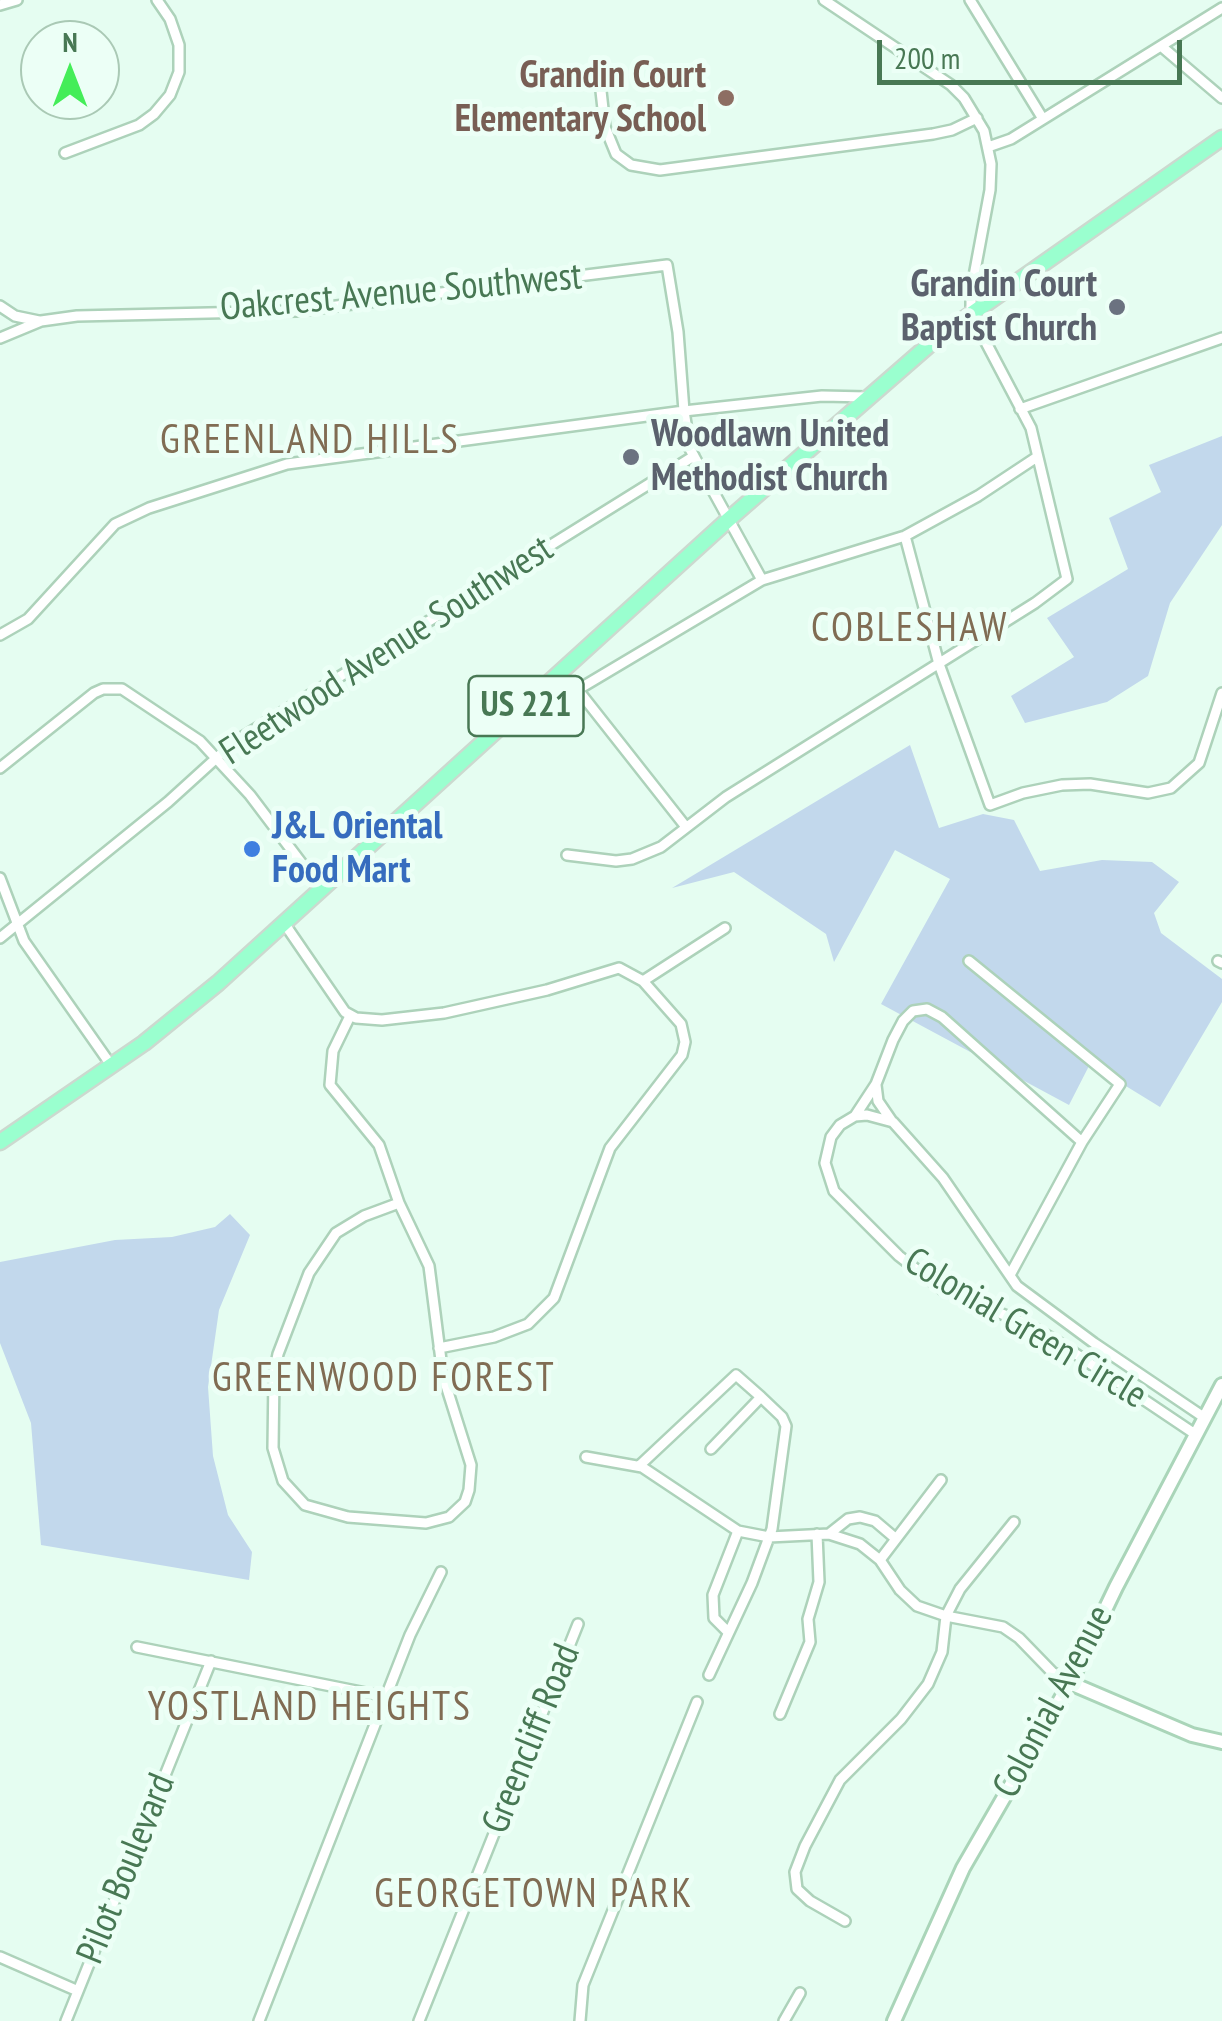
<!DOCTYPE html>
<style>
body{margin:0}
#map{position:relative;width:1222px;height:2021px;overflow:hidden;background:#e5fdf1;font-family:"PT Sans Narrow",sans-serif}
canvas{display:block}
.north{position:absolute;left:20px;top:20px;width:100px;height:100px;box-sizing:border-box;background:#ecfff6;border:2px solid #aac9b5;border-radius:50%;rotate:0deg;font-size:28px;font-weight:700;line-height:40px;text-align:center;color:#487854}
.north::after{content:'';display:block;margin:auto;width:35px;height:45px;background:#44ed58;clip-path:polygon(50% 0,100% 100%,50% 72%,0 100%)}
.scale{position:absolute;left:877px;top:40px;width:305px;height:45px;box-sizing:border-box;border:5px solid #487854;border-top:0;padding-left:12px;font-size:30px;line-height:35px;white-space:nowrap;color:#487854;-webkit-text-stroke:8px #ecfff6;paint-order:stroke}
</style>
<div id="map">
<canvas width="1222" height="2021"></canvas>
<div class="north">N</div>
<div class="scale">200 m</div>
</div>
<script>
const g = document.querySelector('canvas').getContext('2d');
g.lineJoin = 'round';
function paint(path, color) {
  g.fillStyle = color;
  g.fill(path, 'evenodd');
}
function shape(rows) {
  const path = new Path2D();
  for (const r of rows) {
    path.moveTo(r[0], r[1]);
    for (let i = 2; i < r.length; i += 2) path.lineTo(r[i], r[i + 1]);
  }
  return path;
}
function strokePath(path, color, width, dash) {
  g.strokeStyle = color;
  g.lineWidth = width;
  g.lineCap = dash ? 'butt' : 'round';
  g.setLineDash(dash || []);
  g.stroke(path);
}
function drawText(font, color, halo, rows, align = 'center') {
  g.font = font + ' "PT Sans Narrow",sans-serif';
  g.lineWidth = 10;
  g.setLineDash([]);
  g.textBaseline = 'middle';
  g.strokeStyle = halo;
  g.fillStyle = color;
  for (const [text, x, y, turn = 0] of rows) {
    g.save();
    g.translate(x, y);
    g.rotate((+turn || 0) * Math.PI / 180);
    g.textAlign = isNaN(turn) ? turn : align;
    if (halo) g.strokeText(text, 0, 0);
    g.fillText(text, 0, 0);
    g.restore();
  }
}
const green = shape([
 [1222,436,1222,525,1170,603,1148,676,1107,702,1025,723,1011,696,1074,657,1047,618,1128,569,1109,518,1161,492,1149,465],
 [910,745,939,828,983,814,1014,820,1040,871,1102,860,1152,862,1179,882,1154,913,1161,933,1222,979,1222,1002,1160,1107,1090,1064,1069,1105,881,1004,950,879,895,850,834,962,826,934,734,872,672,888],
 [230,1214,250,1235,219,1310,208,1387,213,1456,228,1515,252,1552,249,1580,41,1545,31,1423,0,1343,0,1262,115,1240,172,1237,215,1227]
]);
const street = shape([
 [970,0,1043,119],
 [0,5,17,0],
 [1161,46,1222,98],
 [601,91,605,127,616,154,631,165,660,170,933,134,952,130,977,118],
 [988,147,1011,139,1222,8],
 [65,153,139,125,154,114,170,95,179,72,179,45,170,19,157,0],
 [0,306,15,316,39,321],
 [0,338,41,321,77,316,296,311,667,265,678,332,684,411,690,449,762,580],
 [1020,409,1222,338],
 [905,536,939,664,990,805,1023,793,1062,785,1090,784,1148,793,1171,788,1199,763,1222,693],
 [0,635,28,619,115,524,149,508,287,464,684,411,822,396,867,397],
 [578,690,686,827],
 [515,716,538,712,552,705,762,580,905,536,978,496,1037,457],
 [0,768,94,693,103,689,122,689,200,741,250,795,321,889],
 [567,855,616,861,632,859,661,847,726,797,1035,603,1067,579,1031,428,971,314,971,292,990,190,991,164,984,131,964,98,951,85,824,0],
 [0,878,24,941,111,1065],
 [284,923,345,1012,356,1018,382,1020,444,1013,547,990,619,968,643,981,725,928],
 [0,938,168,802,233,743,694,456],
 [969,961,1120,1084,1082,1142,1010,1275],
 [1218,961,1222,963],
 [350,1016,333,1051,330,1085,379,1145,399,1203,429,1266,443,1376,471,1465,469,1490,465,1502,449,1517,426,1523,348,1517,305,1505,283,1481,273,1448,274,1374,278,1354,309,1273,336,1233,364,1216,399,1203],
 [876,1085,878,1101,891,1120],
 [855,1116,876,1084,893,1040,903,1021,913,1011,927,1009,942,1017,1082,1142],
 [439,1348,494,1337,528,1324,554,1298,610,1148,682,1055,685,1042,681,1024,643,981],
 [1195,1434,1058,1342,1029,1325,943,1290,899,1256,834,1191,825,1163,831,1137,840,1125,855,1116,867,1115,893,1122,943,1178,1017,1286,1094,1343,1205,1418],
 [586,1457,642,1467,738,1531,769,1537,829,1534,860,1544,880,1560,900,1590,917,1606,946,1616,1003,1627,1019,1638,1052,1672,1070,1683],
 [639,1466,736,1375,761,1397],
 [829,1534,848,1519,860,1517,875,1521,895,1538],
 [880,1560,941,1480],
 [728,1632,714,1618,713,1595,738,1531],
 [137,1647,386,1697],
 [709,1675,752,1583,772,1529,786,1426,782,1417,761,1397,711,1449],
 [780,1714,810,1642,808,1619,819,1582,817,1534],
 [845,1921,810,1901,797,1889,795,1872,805,1846,840,1780,901,1719,928,1684,942,1652,946,1616,960,1589,1014,1522],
 [0,1957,78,1991],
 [66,2021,211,1661],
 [259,2021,410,1635,441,1572],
 [419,2021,578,1624],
 [580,2021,583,1985,697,1702],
 [784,2021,800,1993]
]);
const secondary = shape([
 [1070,1683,1192,1735,1222,1742],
 [894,2021,963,1868,1070,1683,1116,1587,1222,1385]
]);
const primary = shape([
 [0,1142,144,1043,218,983,728,520,937,338,1222,138]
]);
const markers = [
 [726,98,10,"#8d6e63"],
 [1117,307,10,"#6b7280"],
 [631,457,10,"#6b7280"],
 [252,849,10,"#3f7fe0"]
];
const shields = [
 [526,706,115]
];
const shieldNames = [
 ["US 221",526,706]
];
const educationNames = [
 ["Grandin Court",706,76],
 ["Elementary School",706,120]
];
const worshipNames = [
 ["Grandin Court",1097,285],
 ["Baptist Church",1097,329],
 ["Woodlawn United",651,435,"left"],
 ["Methodist Church",651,479,"left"]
];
const streetNames = [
 ["Oakcrest Avenue Southwest",401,293,-5],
 ["Fleetwood Avenue Southwest",387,651,-33],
 ["Colonial Green Circle",1025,1329,31],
 ["Colonial Avenue",1054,1702,-62],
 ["Greencliff Road",532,1739,-68],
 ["Pilot Boulevard",127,1869,-68]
];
const shopNames = [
 ["J&L Oriental",272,827],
 ["Food Mart",272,871]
];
const neighbourhoodNames = [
 ["GREENLAND HILLS",310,442],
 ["COBLESHAW",910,630],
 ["GREENWOOD FOREST",384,1380],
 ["YOSTLAND HEIGHTS",310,1709],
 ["GEORGETOWN PARK",534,1896]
];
paint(green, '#c2d8ec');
strokePath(street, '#add2ba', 14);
strokePath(secondary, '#aad5b9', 18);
strokePath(primary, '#ccd9cf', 19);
strokePath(street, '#fff', 9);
strokePath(secondary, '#fff', 12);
strokePath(primary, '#9affcf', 14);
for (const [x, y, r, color] of markers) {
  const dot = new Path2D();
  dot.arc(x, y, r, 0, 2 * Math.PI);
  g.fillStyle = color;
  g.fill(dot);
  strokePath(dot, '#ecfff6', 4);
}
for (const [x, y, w] of shields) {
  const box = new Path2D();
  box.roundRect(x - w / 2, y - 30, w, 60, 8);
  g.fillStyle = '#ecfff6';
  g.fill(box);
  strokePath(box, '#487854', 2.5);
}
drawText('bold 35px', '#487854', null, shieldNames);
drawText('bold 38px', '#785e54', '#ecfff6', educationNames, 'right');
drawText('bold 38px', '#5b616d', '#ecfff6', worshipNames, 'right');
drawText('38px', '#487854', '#ecfff6', streetNames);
drawText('bold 38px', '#366cbe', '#ecfff6', shopNames, 'left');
g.letterSpacing = '2.5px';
drawText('40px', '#806c53', '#ecfff6', neighbourhoodNames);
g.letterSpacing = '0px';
</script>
